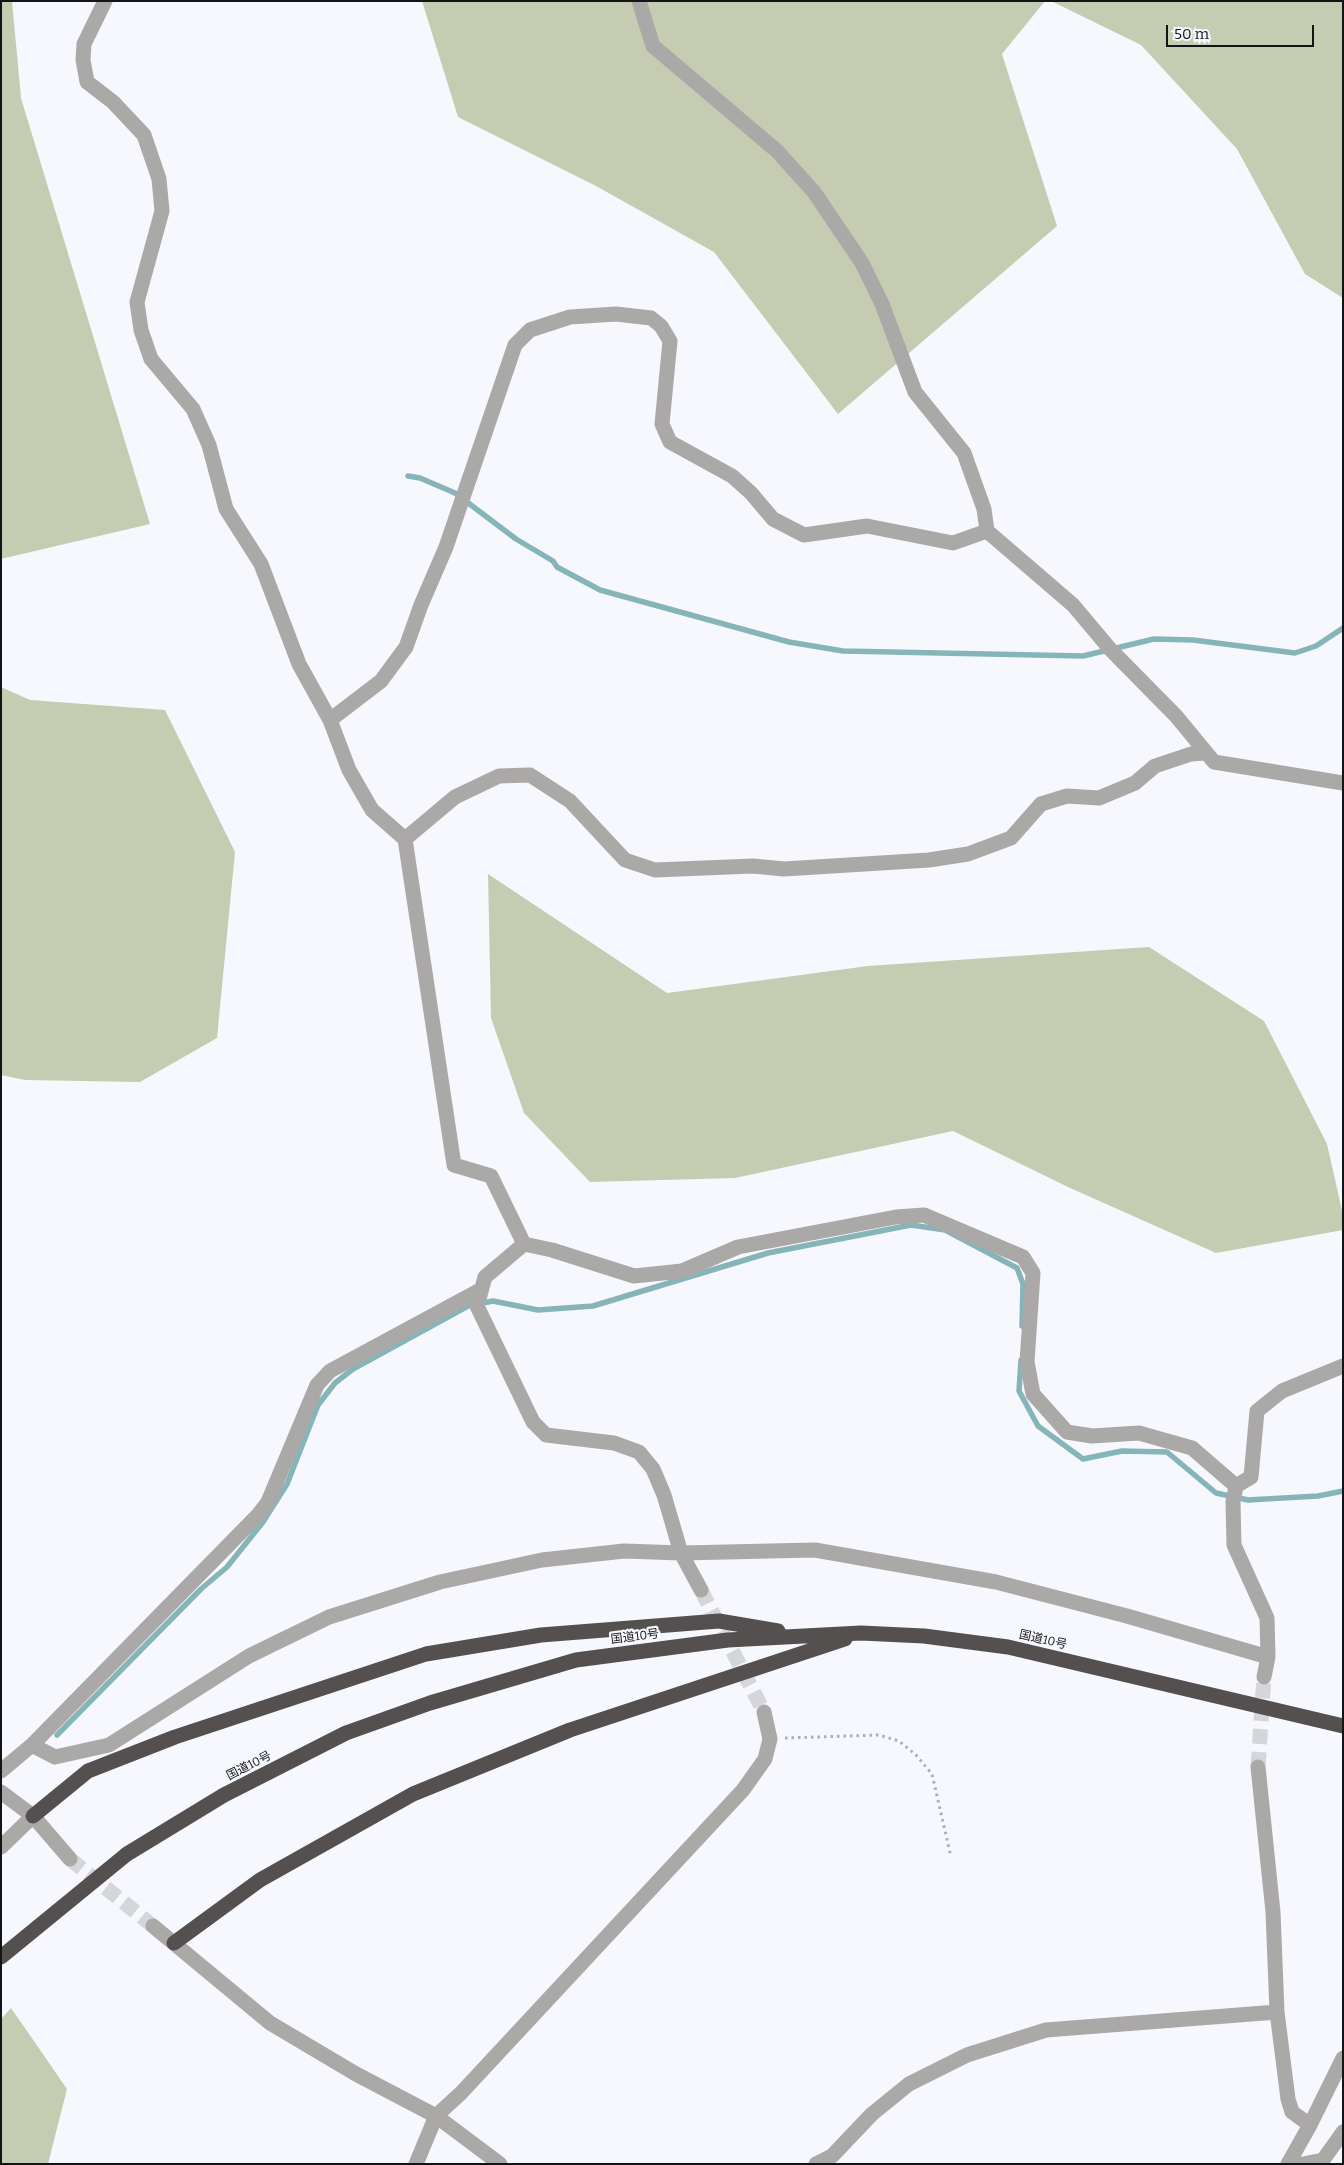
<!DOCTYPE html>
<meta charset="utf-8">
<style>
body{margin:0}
#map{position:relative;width:1344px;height:2165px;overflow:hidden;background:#f7f8fd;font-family:Bitter,serif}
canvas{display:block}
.frame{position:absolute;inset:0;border:2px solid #131415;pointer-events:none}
.scale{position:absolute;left:1166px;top:25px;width:148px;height:22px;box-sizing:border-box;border:2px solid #131415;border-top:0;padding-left:6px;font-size:15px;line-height:18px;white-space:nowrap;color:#131415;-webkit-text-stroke:4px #f7f8fd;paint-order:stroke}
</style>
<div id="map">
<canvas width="1344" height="2165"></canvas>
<div class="frame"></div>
<div class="scale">50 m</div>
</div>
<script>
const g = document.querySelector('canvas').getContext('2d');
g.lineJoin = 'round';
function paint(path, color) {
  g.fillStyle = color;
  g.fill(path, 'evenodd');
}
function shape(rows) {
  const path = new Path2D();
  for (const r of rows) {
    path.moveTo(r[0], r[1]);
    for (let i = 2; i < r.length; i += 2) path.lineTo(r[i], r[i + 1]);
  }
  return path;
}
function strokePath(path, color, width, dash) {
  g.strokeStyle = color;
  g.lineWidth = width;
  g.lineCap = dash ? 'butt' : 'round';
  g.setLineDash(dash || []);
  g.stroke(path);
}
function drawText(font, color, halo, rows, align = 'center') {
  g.font = font + ' Bitter,"Noto Sans JP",serif';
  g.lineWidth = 4.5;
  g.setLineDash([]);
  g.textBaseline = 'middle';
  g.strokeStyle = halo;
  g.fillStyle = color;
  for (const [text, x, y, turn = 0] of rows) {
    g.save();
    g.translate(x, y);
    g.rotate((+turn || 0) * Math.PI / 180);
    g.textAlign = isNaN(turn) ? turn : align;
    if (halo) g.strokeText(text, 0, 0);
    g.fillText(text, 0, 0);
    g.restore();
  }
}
const green = shape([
 [1,1,12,1,21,98,150,524,1,559],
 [422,1,1045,1,1002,54,1057,226,838,414,714,252,596,186,458,117],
 [1051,1,1343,1,1343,298,1305,274,1237,149,1141,45],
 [1,687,30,700,165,710,235,852,217,1038,140,1082,25,1080,1,1075],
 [488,874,667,993,868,966,1149,947,1264,1021,1327,1144,1343,1215,1343,1230,1216,1253,1068,1187,953,1131,735,1178,590,1182,524,1113,491,1018],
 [11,2008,67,2089,48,2164,1,2164,1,2019]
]);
const stream = shape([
 [408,476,420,478,455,493,516,539,553,561,557,567,600,590,789,642,843,651,1083,656,1154,639,1193,640,1295,653,1316,646,1343,628],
 [1021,1360,1019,1391,1038,1426,1083,1459,1122,1451,1167,1452,1216,1493,1248,1500,1318,1496,1343,1491],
 [57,1735,201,1589,227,1567,263,1522,287,1484,318,1405,335,1383,353,1369,468,1306,493,1301,538,1310,593,1306,768,1253,911,1225,945,1230,1017,1268,1023,1284,1022,1326]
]);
const minorTunnel = shape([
 [701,1590,764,1712],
 [1258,1767,1264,1677],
 [70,1859,153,1926]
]);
const path = shape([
 [785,1738,879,1735,899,1741,916,1755,932,1774,951,1857]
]);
const minor = shape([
 [105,1,84,44,83,60,87,82,113,102,144,135,159,179,162,211,137,302,141,330,151,359,193,409,209,445,226,509,261,564,299,664,330,720,349,770,372,810,405,839,454,1165,491,1176,524,1244],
 [639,1,653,46,777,151,814,192,862,263,882,304,915,392,964,453,984,509,987,531,1073,605,1110,649,1176,716,1214,762,1343,783],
 [330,720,381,681,406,647,421,605,446,547,515,345,530,330,570,317,616,314,651,318,661,326,670,341,662,424,670,442,732,476,751,493,773,519,804,535,867,526,953,543,987,531],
 [405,839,455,797,499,776,530,775,570,801,625,860,655,870,753,866,784,869,929,860,968,854,1011,838,1041,804,1067,796,1099,798,1135,783,1155,766,1191,754,1205,753],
 [524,1244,552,1250,634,1276,682,1271,738,1247,896,1217,924,1215,1023,1257,1033,1273,1027,1362,1033,1394,1067,1432,1092,1436,1139,1433,1192,1448,1236,1486],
 [524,1244,485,1277,477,1306,533,1422,546,1435,614,1443,639,1452,653,1469,664,1495,681,1553,701,1590],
 [1264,1677,1268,1657,1267,1618,1234,1545,1233,1502,1236,1486,1251,1477,1257,1411,1282,1391,1343,1366],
 [32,1745,55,1757,109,1745,249,1656,329,1617,440,1582,542,1560,624,1551,681,1553,815,1550,996,1582,1127,1616,1268,1657],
 [1258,1767,1273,1912,1277,2012,1288,2099,1292,2112,1310,2125],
 [1,1771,32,1745,258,1515,268,1502,317,1385,330,1371,480,1290],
 [1,1792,33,1816,70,1859],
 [1,1847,33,1816],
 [153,1926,270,2023,356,2074,436,2116,500,2164],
 [416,2164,436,2116,461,2093,743,1790,765,1759,770,1739,764,1712],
 [816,2164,832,2156,872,2114,909,2084,967,2055,1046,2030,1277,2012],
 [1288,2164,1310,2125,1343,2058],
 [1303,2164,1323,2160,1343,2132]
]);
const highway = shape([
 [33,1816,88,1771,175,1737,426,1654,541,1635,719,1621,778,1631],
 [174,1943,260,1880,413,1794,570,1730,845,1639],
 [1,1957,127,1854,224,1795,346,1733,430,1703,576,1660,728,1640,861,1633,924,1636,1008,1647,1343,1726]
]);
const streetNames = [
 ["国道10号",635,1637,-7],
 ["国道10号",1043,1640,13],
 ["国道10号",249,1766,-27]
];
paint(green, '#c6ccb1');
strokePath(stream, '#86b5b9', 5.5);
strokePath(minorTunnel, '#d5d6da', 15, [15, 8]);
strokePath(path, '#adaeb2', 3, [2.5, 4]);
strokePath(minor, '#aba8a8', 15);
strokePath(highway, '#54504f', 15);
drawText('12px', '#131415', '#f7f8fd', streetNames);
</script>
